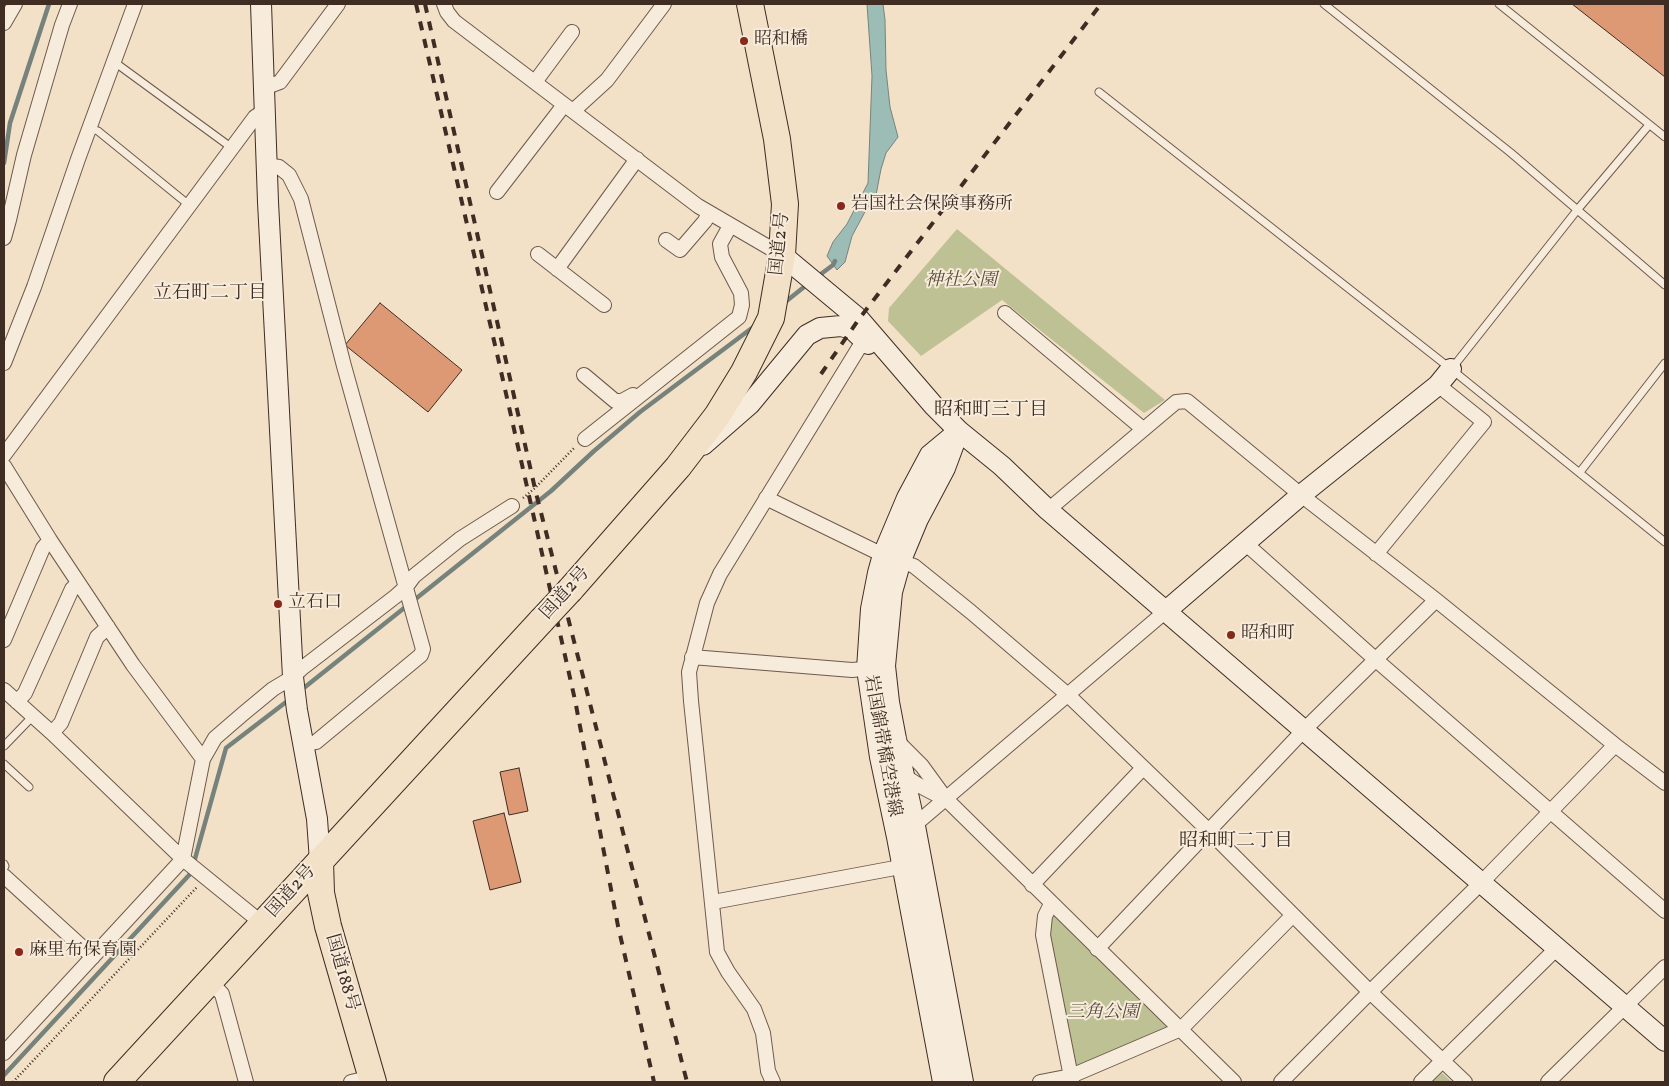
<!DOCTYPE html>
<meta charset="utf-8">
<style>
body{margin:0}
#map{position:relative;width:1669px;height:1086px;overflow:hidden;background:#f2e0c7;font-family:Vollkorn,serif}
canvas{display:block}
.frame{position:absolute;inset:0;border:5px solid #3f2d24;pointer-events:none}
</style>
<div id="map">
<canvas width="1669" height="1086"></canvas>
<div class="frame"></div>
</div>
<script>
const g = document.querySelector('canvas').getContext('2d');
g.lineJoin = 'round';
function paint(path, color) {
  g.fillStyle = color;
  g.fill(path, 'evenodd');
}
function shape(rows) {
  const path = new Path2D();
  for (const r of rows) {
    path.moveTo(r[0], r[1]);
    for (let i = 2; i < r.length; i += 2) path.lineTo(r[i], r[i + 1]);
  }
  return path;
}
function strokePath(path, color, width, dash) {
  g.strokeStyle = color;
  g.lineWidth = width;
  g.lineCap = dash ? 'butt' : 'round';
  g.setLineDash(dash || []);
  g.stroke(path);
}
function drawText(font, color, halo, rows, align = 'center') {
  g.font = font + ' Vollkorn,"Noto Serif JP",serif';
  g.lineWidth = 4;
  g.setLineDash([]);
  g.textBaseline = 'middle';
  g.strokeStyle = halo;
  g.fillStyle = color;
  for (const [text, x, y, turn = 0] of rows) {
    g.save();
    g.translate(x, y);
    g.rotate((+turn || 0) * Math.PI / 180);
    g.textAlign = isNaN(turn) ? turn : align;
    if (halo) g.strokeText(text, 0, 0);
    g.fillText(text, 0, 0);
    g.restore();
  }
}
const green = shape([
 [957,229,1165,400,1144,413,1002,300,921,356,888,321,889,308],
 [1054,907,1181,1029,1071,1076,1045,916],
 [1442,1073,1452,1082,1432,1082]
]);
const water = shape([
 [867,4,883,4,885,20,886,70,890,107,898,137,886,153,881,169,876,195,866,210,852,236,845,262,837,270,827,256,833,242,847,224,868,183,872,76,867,4]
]);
const stream = shape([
 [4,163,10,123,49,4],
 [817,277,833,265,835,261],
 [784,303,809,283],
 [300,691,551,491,594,451,640,412,756,325],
 [4,1075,191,873,226,748,290,699]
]);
const building = shape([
 [1572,4,1665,4,1665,77,1572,4],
 [380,303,462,370,428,412,345,345,380,303],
 [519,768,528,811,509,815,500,772,519,768],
 [504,813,521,882,490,890,473,821,504,813]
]);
const path = shape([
 [523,498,535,488,574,448],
 [13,1082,197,887]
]);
const lane = shape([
 [1324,4,1511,153,1665,285],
 [1499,4,1665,137],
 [113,61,232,148],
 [1099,92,1451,369,1665,542],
 [89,128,98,131,189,205],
 [1453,367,1578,209,1649,125],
 [1580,472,1665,363],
 [4,746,33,716],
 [4,764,29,787],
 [4,864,5,866,4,868]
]);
const street = shape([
 [444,4,447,12,454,21,698,206,782,255],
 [4,23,15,4],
 [535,82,572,32],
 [264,88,280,82,338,4],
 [573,111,607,80,664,4],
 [266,165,279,167,289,175,301,199,344,366,423,649,421,655,316,742,303,745],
 [497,192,564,105],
 [4,238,9,220,24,155,62,25,70,4],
 [666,240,680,250,705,221,709,213],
 [538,254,604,305],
 [557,269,637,159],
 [1005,313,1143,429],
 [4,363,34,287,78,159,135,4],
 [584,375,615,401,622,401,633,395],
 [585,439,739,317,742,305,741,293,722,257,720,244,730,226],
 [4,455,255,117,264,111],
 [4,466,50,540,133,665,203,759,215,738,244,713,273,689,293,677,301,669,396,596,406,587,414,576,460,539,512,506],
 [766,498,883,555,914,566,971,612,1068,695,1209,831,1370,992,1465,1082],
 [1048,510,1176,402,1187,401,1301,495,1436,600,1615,745,1665,783],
 [1245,543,1375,659,1665,911],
 [1376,554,1484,422,1438,385],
 [4,640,43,548,50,540],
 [692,657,852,670,874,668],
 [4,690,52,733,183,859,263,924],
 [17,702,25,693,72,589,78,583],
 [52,733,61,723,97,637,108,627],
 [896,740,922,766,946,799,1234,1082],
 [901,774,920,786,943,798],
 [910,829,1166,611],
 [4,876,93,957],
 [1032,885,1143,768],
 [713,902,911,865],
 [1051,904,1045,916,1043,935,1072,1082],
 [1097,949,1304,730,1436,600],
 [210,981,222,994,246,1082],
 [4,1053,183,859,203,759],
 [351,1082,372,1077],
 [773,1082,768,1071,763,1033,754,1009,728,972,717,952,691,701,689,672,707,603,720,574,868,333],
 [1040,1082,1071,1076,1181,1029,1293,915],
 [1281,1082,1370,992,1481,883,1615,745],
 [1421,1082,1557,948],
 [1548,1082,1665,967]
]);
const secondary = shape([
 [261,4,268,202,293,677,297,710,317,819,320,861],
 [782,255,859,319,934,406,959,431,1002,466,1048,510,1665,1041],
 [958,433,945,468,918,519,901,560,892,592,885,666,889,702,896,739,915,826,963,1082],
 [703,445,750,404,807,335,820,328,841,326,852,329,868,344],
 [1166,611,1301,495,1438,385,1451,369],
 [943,1082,897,837,880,757,867,669,871,609,878,573,883,555,907,498,930,455,959,431]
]);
const highway = shape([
 [570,590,678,467,717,416,744,372,771,318,782,255,785,204,777,139,750,4],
 [320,861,321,893,328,926,373,1082],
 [117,1082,542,620]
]);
const rail = shape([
 [416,4,498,358,575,700,618,926,654,1082],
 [425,4,536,493,687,1082],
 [821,374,859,319,1101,4]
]);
const highwayBridge = shape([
 [542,620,570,590]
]);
const markers = [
 [744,41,5,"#8f2418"],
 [841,206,5,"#8f2418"],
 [278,604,5,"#8f2418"],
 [1231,635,5,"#8f2418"],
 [19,952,5,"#8f2418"]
];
const poiNames = [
 ["昭和橋",754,41],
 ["岩国社会保険事務所",851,206],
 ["立石口",288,604],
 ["昭和町",1241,635],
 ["麻里布保育園",29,952]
];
const streetNames = [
 ["国道2号",781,244,-84],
 ["国道2号",566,594,-48],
 ["岩国錦帯橋空港線",881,746,80],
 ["国道2号",292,892,-48],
 ["国道188号",341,973,74]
];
const parkNames = [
 ["神社公園",961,282],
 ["三角公園",1103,1014]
];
const neighbourhoodNames = [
 ["立石町二丁目",210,295],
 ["昭和町三丁目",991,412],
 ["昭和町二丁目",1236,843]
];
paint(green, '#bec193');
paint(water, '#9bbdb6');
strokePath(water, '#76837c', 1);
strokePath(stream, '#76837c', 4.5);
paint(building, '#dd9974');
strokePath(building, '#3f2d24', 1);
strokePath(lane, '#6c5a4d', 9);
strokePath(street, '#6c5a4d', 16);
strokePath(secondary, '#3f2d24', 22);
strokePath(highway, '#3f2d24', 28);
strokePath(path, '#3f2d24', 2.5, [1, 2.5]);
strokePath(lane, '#f7ebdb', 7);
strokePath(street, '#f7ebdb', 14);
strokePath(secondary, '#f7ebdb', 20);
strokePath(highway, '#f2e0c7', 26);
strokePath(rail, '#3f2d24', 4, [9, 9]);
strokePath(highwayBridge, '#3f2d24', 28, []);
strokePath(highwayBridge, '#f2e0c7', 26);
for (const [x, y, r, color] of markers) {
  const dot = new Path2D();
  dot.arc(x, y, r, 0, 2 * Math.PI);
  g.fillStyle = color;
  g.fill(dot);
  strokePath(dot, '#f7ebdb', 2);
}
drawText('18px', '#3f2d24', '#f7ebdb', poiNames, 'left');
drawText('18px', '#3f2d24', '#f7ebdb', streetNames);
drawText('italic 18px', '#584b3a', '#f7ebdb', parkNames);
drawText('19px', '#3f2d24', '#f7ebdb', neighbourhoodNames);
</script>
